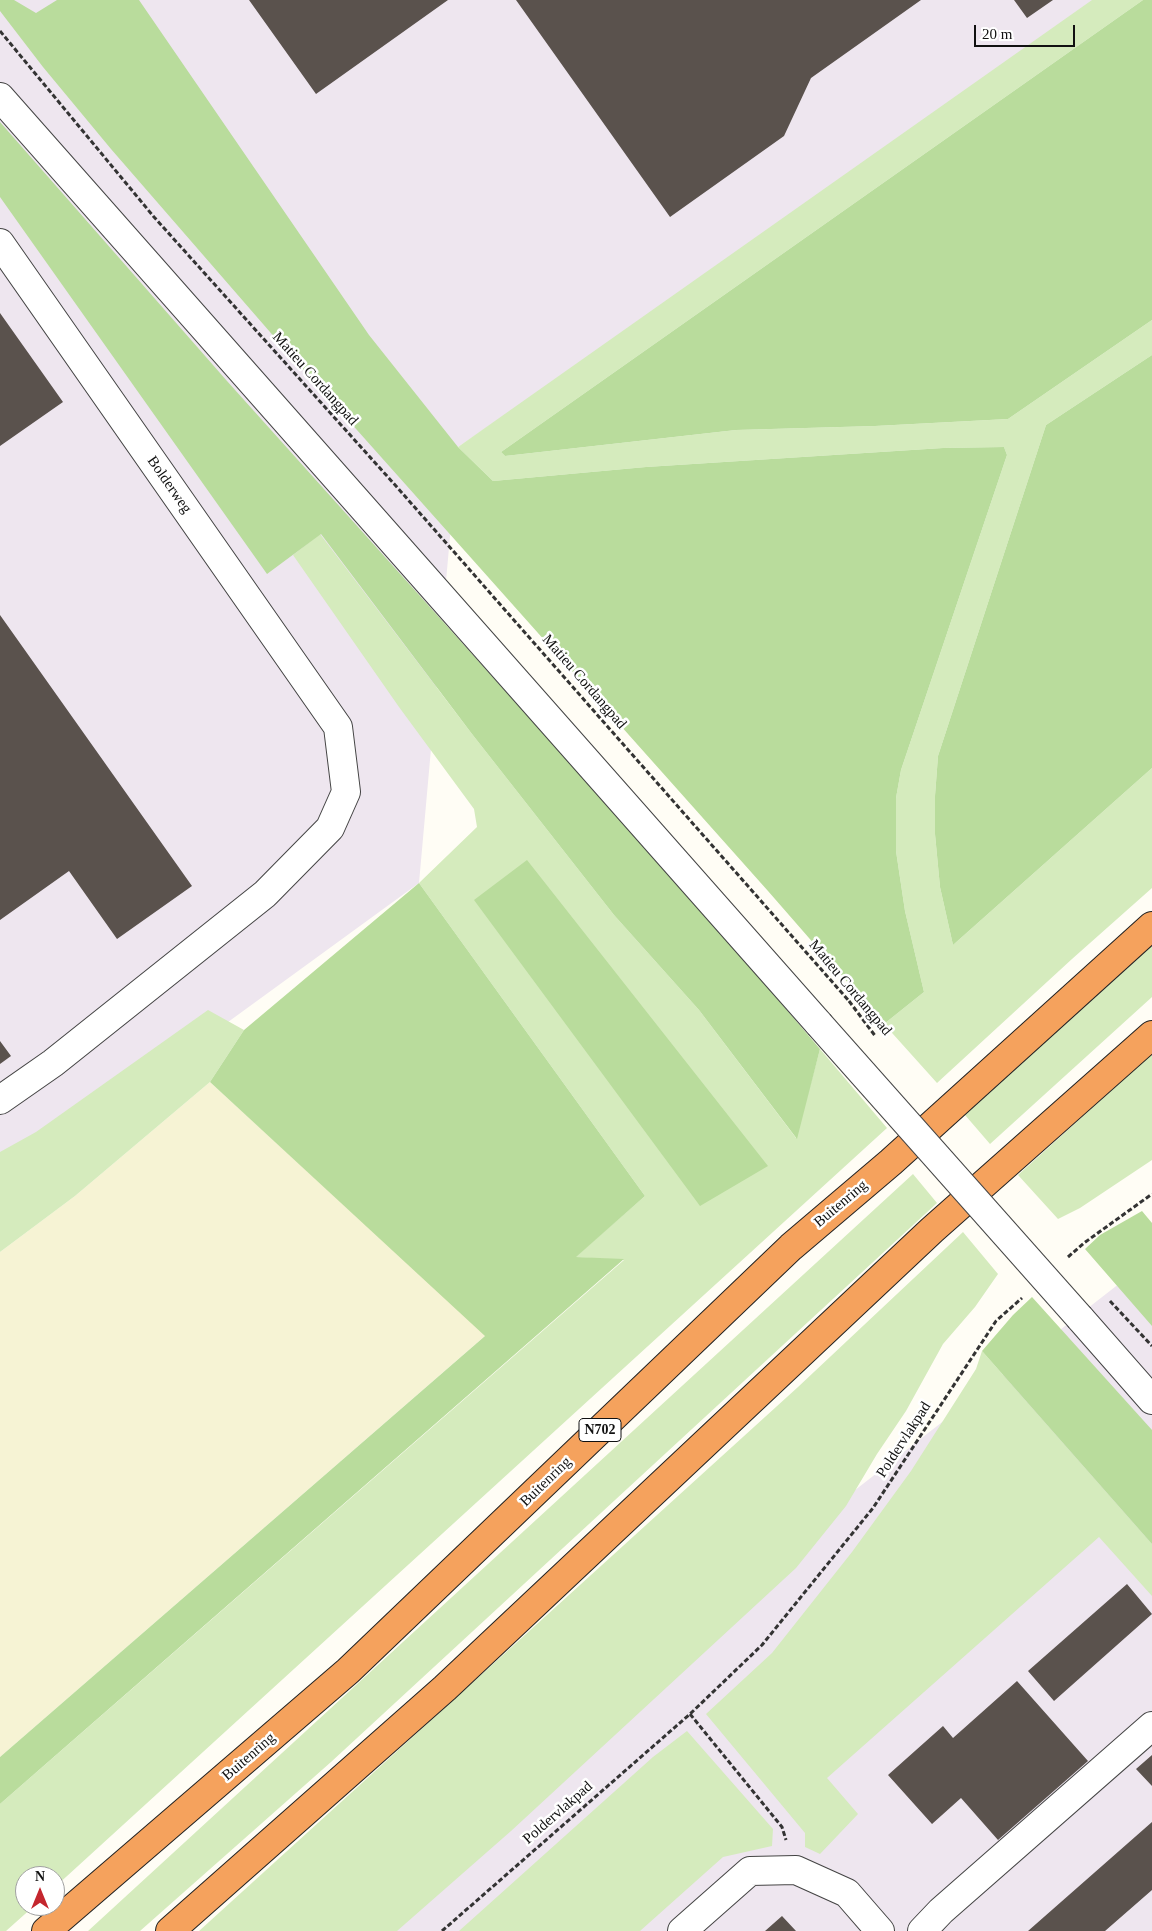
<!DOCTYPE html>
<style>
body{margin:0}
#map{position:relative;width:1152px;height:1931px;overflow:hidden;background:#fffdf5;font-family:"Times New Roman",serif}
canvas{display:block}
.north{position:absolute;left:15px;top:1866px;width:50px;height:50px;box-sizing:border-box;background:#fff;border:1px solid #a0a0a0;border-radius:50%;rotate:0deg;font-size:14px;font-weight:700;line-height:20px;text-align:center;color:#111}
.north::after{content:'';display:block;margin:auto;width:18px;height:22px;background:#c4262e;clip-path:polygon(50% 0,100% 100%,50% 72%,0 100%)}
.scale{position:absolute;left:974px;top:25px;width:101px;height:22px;box-sizing:border-box;border:2px solid #111;border-top:0;padding-left:6px;font-size:15px;line-height:18px;white-space:nowrap;color:#111;-webkit-text-stroke:4px #fff;paint-order:stroke}
</style>
<div id="map">
<canvas width="1152" height="1931"></canvas>
<div class="north">N</div>
<div class="scale">20 m</div>
</div>
<script>
const g = document.querySelector('canvas').getContext('2d');
g.lineJoin = 'round';
function paint(path, color) {
  g.fillStyle = color;
  g.fill(path, 'evenodd');
}
function shape(rows) {
  const path = new Path2D();
  for (const r of rows) {
    path.moveTo(r[0], r[1]);
    for (let i = 2; i < r.length; i += 2) path.lineTo(r[i], r[i + 1]);
  }
  return path;
}
function strokePath(path, color, width, dash) {
  g.strokeStyle = color;
  g.lineWidth = width;
  g.lineCap = dash ? 'butt' : 'round';
  g.setLineDash(dash || []);
  g.stroke(path);
}
function drawText(font, color, halo, rows, align = 'center') {
  g.font = font + ' "Times New Roman",serif';
  g.lineWidth = 5;
  g.setLineDash([]);
  g.textBaseline = 'middle';
  g.strokeStyle = halo;
  g.fillStyle = color;
  for (const [text, x, y, turn = 0] of rows) {
    g.save();
    g.translate(x, y);
    g.rotate((+turn || 0) * Math.PI / 180);
    g.textAlign = isNaN(turn) ? turn : align;
    if (halo) g.strokeText(text, 0, 0);
    g.fillText(text, 0, 0);
    g.restore();
  }
}
const industrial = shape([
 [0,0,1117,0,458,447,419,883,0,1188],
 [1152,1258,1152,1931,291,1931]
]);
const farmland = shape([
 [210,1082,486,1335,0,1757,0,1252,75,1196]
]);
const green = shape([
 [1092,0,1143,0,501,452,505,456,736,430,875,426,1008,419,1152,320,1152,355,1046,425,938,756,935,796,935,834,940,887,953,945,1152,768,1152,888,1072,959,937,1083,884,1024,924,992,905,911,896,851,896,798,901,770,1007,455,1004,447,943,448,646,467,493,481,458,447],
 [320,534,472,734,614,915,699,1010,796,1138,820,1049,887,1128,55,1887,55,1876,25,1876,25,1906,34,1906,6,1931,0,1931,0,1804,624,1260,575,1257,645,1196,419,883,477,827,474,809,399,707,293,555],
 [1152,946,1152,997,990,1144,965,1115],
 [208,1010,244,1030,210,1082,75,1196,0,1252,0,1152,36,1132],
 [1152,1054,1152,1160,1080,1208,1058,1219,1018,1175],
 [913,1174,937,1203,331,1762,140,1931,88,1931],
 [963,1232,998,1274,975,1307,943,1344,906,1411,877,1454,846,1506,796,1568,511,1831,397,1931,199,1931,798,1387],
 [982,1351,1152,1544,1152,1596,1099,1537,827,1778,858,1814,820,1854,805,1847,805,1833,706,1714,772,1653,852,1552,911,1471,976,1369],
 [687,1731,773,1829,772,1846,723,1857,640,1931,459,1931,653,1757]
]);
const forest = shape([
 [0,0,14,0,36,13,57,0,139,0,369,335,458,447,493,481,646,467,943,448,1004,447,1007,455,901,770,896,798,896,851,905,911,924,992,884,1024,768,891,283,347,111,149,43,67,0,11],
 [1143,0,1152,0,1152,320,1008,419,875,426,736,430,505,456,501,452],
 [0,122,227,381,701,909,820,1049,797,1139,699,1010,614,915,472,734,321,534,267,574,0,197],
 [1152,355,1152,768,953,945,940,887,935,834,935,796,938,756,1046,425],
 [527,860,768,1166,700,1206,474,900],
 [419,883,645,1196,576,1257,624,1259,0,1804,0,1757,485,1336,210,1082,244,1030],
 [1142,1211,1152,1223,1152,1326,1085,1249,1100,1235],
 [1032,1297,1152,1430,1152,1544,982,1351,1013,1315]
]);
const building = shape([
 [249,0,448,0,316,94],
 [516,0,921,0,811,78,784,136,670,217],
 [1014,0,1053,0,1027,18],
 [0,313,63,402,0,446],
 [0,615,192,886,117,939,69,871,0,920],
 [0,1041,11,1056,0,1064],
 [1127,1584,1152,1614,1054,1701,1028,1671],
 [1017,1681,1088,1761,998,1840,961,1798,932,1824,888,1775,943,1726,953,1738],
 [1152,1755,1152,1786,1136,1769],
 [1152,1822,1152,1890,1105,1931,1028,1931],
 [782,1916,796,1931,765,1931]
]);
const path = shape([
 [0,31,154,217,396,486,849,1001],
 [1068,1257,1084,1243,1152,1194],
 [1110,1301,1152,1346],
 [690,1714,782,1827,786,1840],
 [442,1931,690,1714,762,1645,873,1508,996,1321,1022,1298]
]);
const minor = shape([
 [0,97,819,1024],
 [0,243,338,727,346,792,330,828,265,894,53,1063,0,1100],
 [1080,1318,1152,1400],
 [682,1931,750,1871,796,1870,847,1893,880,1931],
 [922,1931,941,1911,1152,1726]
]);
const highway = shape([
 [46,1931,348,1671,791,1247,891,1162,1152,926],
 [170,1931,445,1688,932,1230,1152,1035]
]);
const pathBridge = shape([
 [849,1001,876,1037]
]);
const minorBridge = shape([
 [819,1024,1080,1318]
]);
const shields = [
 [600,1430,42]
];
const shieldNames = [
 ["N702",600,1430]
];
const streetNames = [
 ["Matieu Cordangpad",315,379,48],
 ["Bolderweg",169,485,55],
 ["Matieu Cordangpad",584,682,49],
 ["Matieu Cordangpad",850,988,50],
 ["Buitenring",841,1204,-40],
 ["Poldervlakpad",904,1440,-57],
 ["Buitenring",546,1482,-44],
 ["Buitenring",249,1757,-41],
 ["Poldervlakpad",558,1813,-41]
];
paint(industrial, '#eee6ef');
paint(farmland, '#f6f3d4');
paint(green, '#d5ebbd');
paint(forest, '#b9dc9c');
paint(building, '#5a524d');
strokePath(minor, '#444', 30);
strokePath(highway, '#222', 30);
strokePath(path, '#333', 3, [5, 2.5]);
strokePath(minor, '#fff', 28);
strokePath(highway, '#f5a25d', 28);
strokePath(minorBridge, '#444', 30, []);
strokePath(pathBridge, '#333', 3, [5, 2.5]);
strokePath(minorBridge, '#fff', 28);
for (const [x, y, w] of shields) {
  const box = new Path2D();
  box.roundRect(x - w / 2, y - 11.5, w, 23, 4);
  g.fillStyle = '#fff';
  g.fill(box);
  strokePath(box, '#111', 1);
}
drawText('bold 14px', '#111', null, shieldNames);
drawText('15px', '#111', '#fff', streetNames);
</script>
